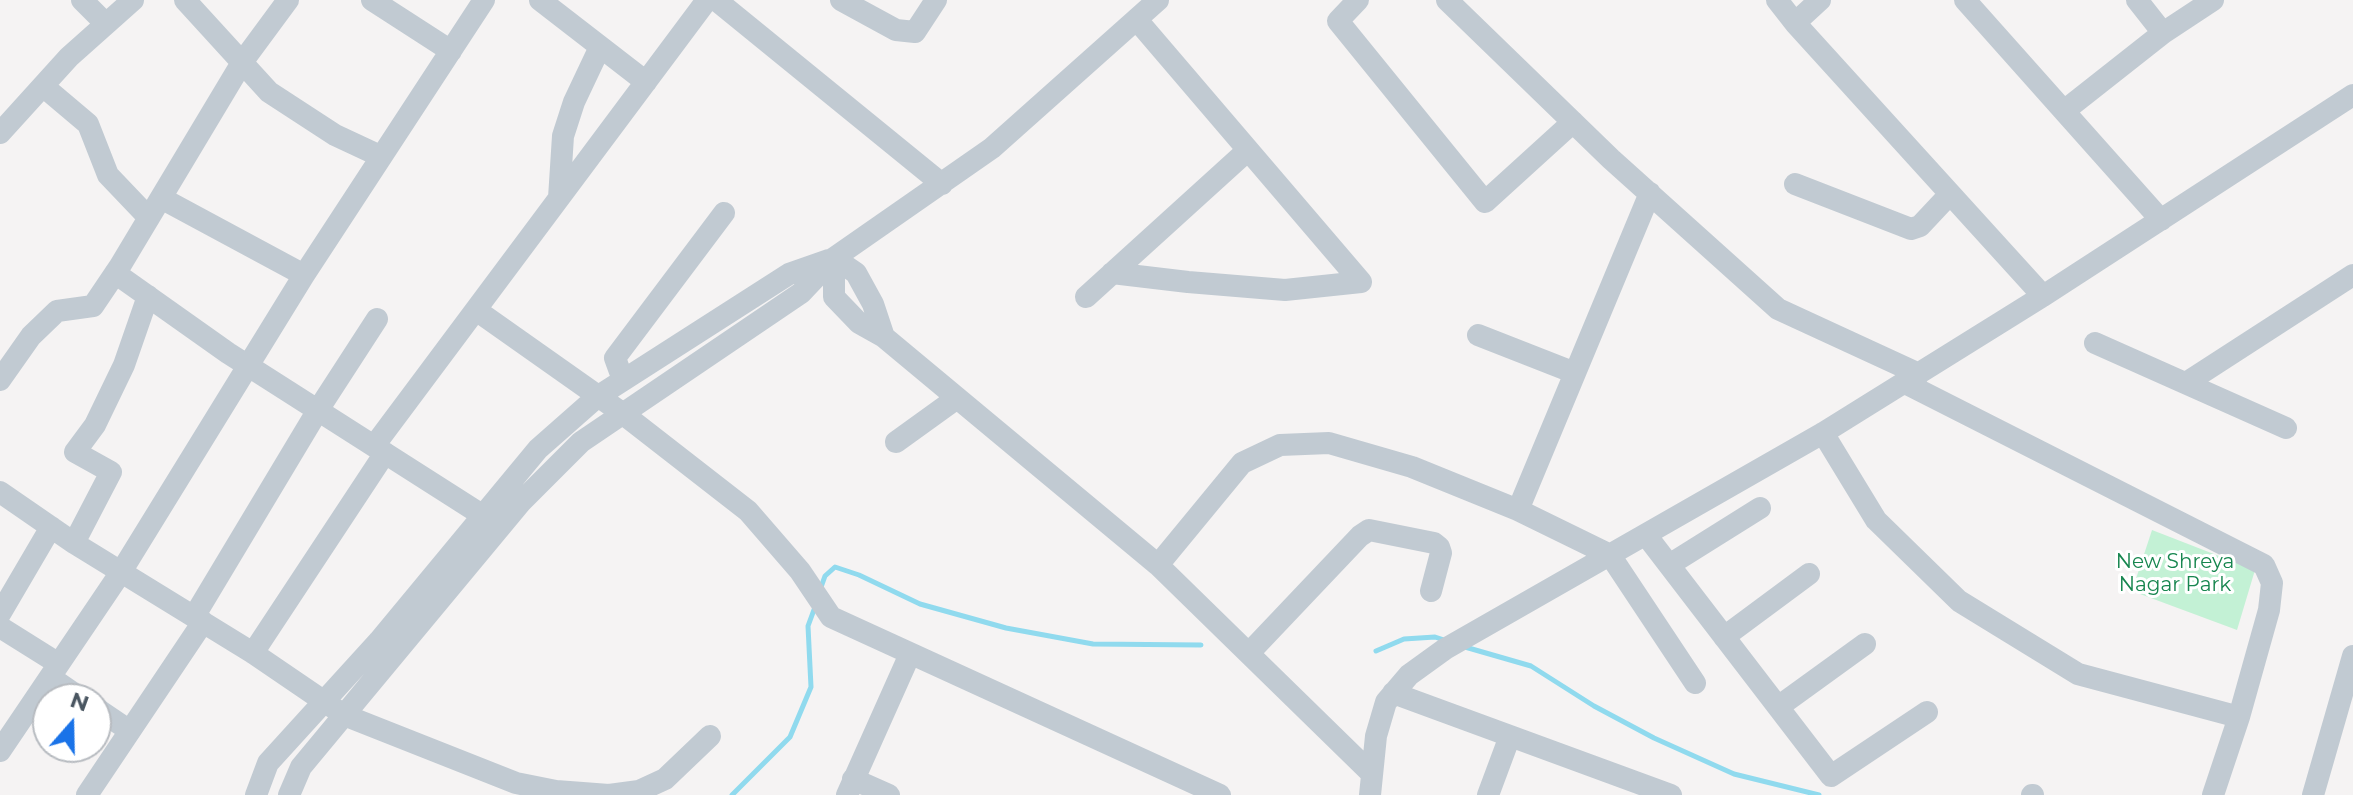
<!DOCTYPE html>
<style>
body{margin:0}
#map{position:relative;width:2353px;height:795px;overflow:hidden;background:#f5f3f3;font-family:Montserrat,sans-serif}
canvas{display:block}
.north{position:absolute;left:32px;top:683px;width:80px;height:80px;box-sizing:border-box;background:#fff;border:2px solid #b7bbc0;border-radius:50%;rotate:20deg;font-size:22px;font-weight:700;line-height:32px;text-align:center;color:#4a5661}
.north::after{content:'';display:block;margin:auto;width:28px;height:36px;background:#1a73e8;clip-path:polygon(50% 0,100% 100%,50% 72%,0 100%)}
</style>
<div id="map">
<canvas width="2353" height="795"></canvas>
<div class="north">N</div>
</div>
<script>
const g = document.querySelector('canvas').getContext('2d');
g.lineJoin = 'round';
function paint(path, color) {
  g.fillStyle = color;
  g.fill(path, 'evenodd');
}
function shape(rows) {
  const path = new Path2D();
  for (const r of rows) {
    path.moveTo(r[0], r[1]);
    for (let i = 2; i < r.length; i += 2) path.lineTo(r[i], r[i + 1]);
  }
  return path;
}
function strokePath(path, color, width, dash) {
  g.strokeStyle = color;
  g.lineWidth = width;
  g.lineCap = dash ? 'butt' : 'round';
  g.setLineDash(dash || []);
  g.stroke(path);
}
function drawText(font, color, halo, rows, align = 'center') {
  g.font = font + ' Montserrat,sans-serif';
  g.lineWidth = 6;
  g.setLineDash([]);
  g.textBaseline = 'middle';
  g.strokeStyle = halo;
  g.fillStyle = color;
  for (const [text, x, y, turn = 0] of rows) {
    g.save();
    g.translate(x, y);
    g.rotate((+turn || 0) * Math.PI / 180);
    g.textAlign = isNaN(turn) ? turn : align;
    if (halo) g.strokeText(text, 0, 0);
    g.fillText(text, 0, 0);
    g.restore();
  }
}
const green = shape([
 [2152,530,2255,570,2237,630,2132,591]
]);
const stream = shape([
 [820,590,825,576,835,567,859,575,920,604,1006,628,1093,644,1201,645],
 [1465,647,1531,666,1594,706,1654,738,1734,774,1819,795],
 [1376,651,1404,639,1435,637,1444,640],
 [732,795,790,737,811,687,808,626,815,607]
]);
const minor = shape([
 [82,0,106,24],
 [185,0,269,92,335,135,380,156],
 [372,0,451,51],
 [540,0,646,82],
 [716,0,942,184],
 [841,0,896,30,915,32,936,0],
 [1358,0,1338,21,1485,202,1573,122],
 [1447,0,1611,159,1778,309,1919,374],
 [1777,0,1795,23,2043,296],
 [1965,0,2161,220],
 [2137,0,2163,33],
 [1137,20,1361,282],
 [1795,23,1820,0],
 [43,86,88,124,108,175,149,218],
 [2064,111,2163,33,2213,0],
 [0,133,69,57,133,0],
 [1795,184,1911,229,1920,226,1950,194],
 [161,198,304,275],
 [559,198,563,136,574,102,600,47],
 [834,258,834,297,859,323,884,337,1158,565,1372,774],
 [834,258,856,273,873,304,884,337],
 [115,273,228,353,482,515],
 [1112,273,1188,282,1285,290,1361,282],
 [1086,297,1248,150],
 [476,310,622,413,748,511,800,571,831,617,1220,795],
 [1478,335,1575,373],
 [2095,343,2286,428],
 [0,380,31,336,57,311,93,306,120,266,243,61,288,0],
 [623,380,615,358,724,213],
 [1905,383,2264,565,2272,583,2269,610,2239,717,2213,795],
 [2186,383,2353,275],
 [1823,433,1876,520,1959,601,2078,674,2239,717],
 [896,442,957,398],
 [374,446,707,0],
 [0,492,74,543,253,653,344,715,516,783,556,791,609,795,639,791,665,779,710,736],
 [1518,510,1650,193],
 [1646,535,1831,776,1927,712],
 [74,543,111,472,75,452,95,425,124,365,148,296],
 [1158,565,1242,463,1280,445,1329,443,1412,467,1518,510,1610,555,1695,683],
 [1669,565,1760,508],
 [0,614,51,527],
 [195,615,318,410,377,319],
 [0,627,59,664],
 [1724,637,1809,574],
 [253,653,385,453],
 [1249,653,1360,536,1369,530,1434,543,1439,547,1441,553,1431,591],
 [50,677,82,699],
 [1393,693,1671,795],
 [1778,707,1865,644],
 [96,708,130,731],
 [0,751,121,572,304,275,484,0],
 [853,779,889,795],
 [87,795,203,622],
 [256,795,268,763,379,641,538,449,597,397,789,274,829,260],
 [289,795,301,767,521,502,581,442,801,293,834,258,992,148,1158,0],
 [847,795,910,654],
 [1370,795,1376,736,1386,702,1409,675,1445,649,1823,433,2043,296,2353,95],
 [1488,795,1510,736],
 [2032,795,2033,795],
 [2313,795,2353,656]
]);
const parkNames = [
 ["New Shreya",2175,562],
 ["Nagar Park",2175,585]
];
paint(green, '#c3f1d5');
strokePath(stream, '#90daee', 5);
strokePath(minor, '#c1cad2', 22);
drawText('20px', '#17864f', '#fff', parkNames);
</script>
